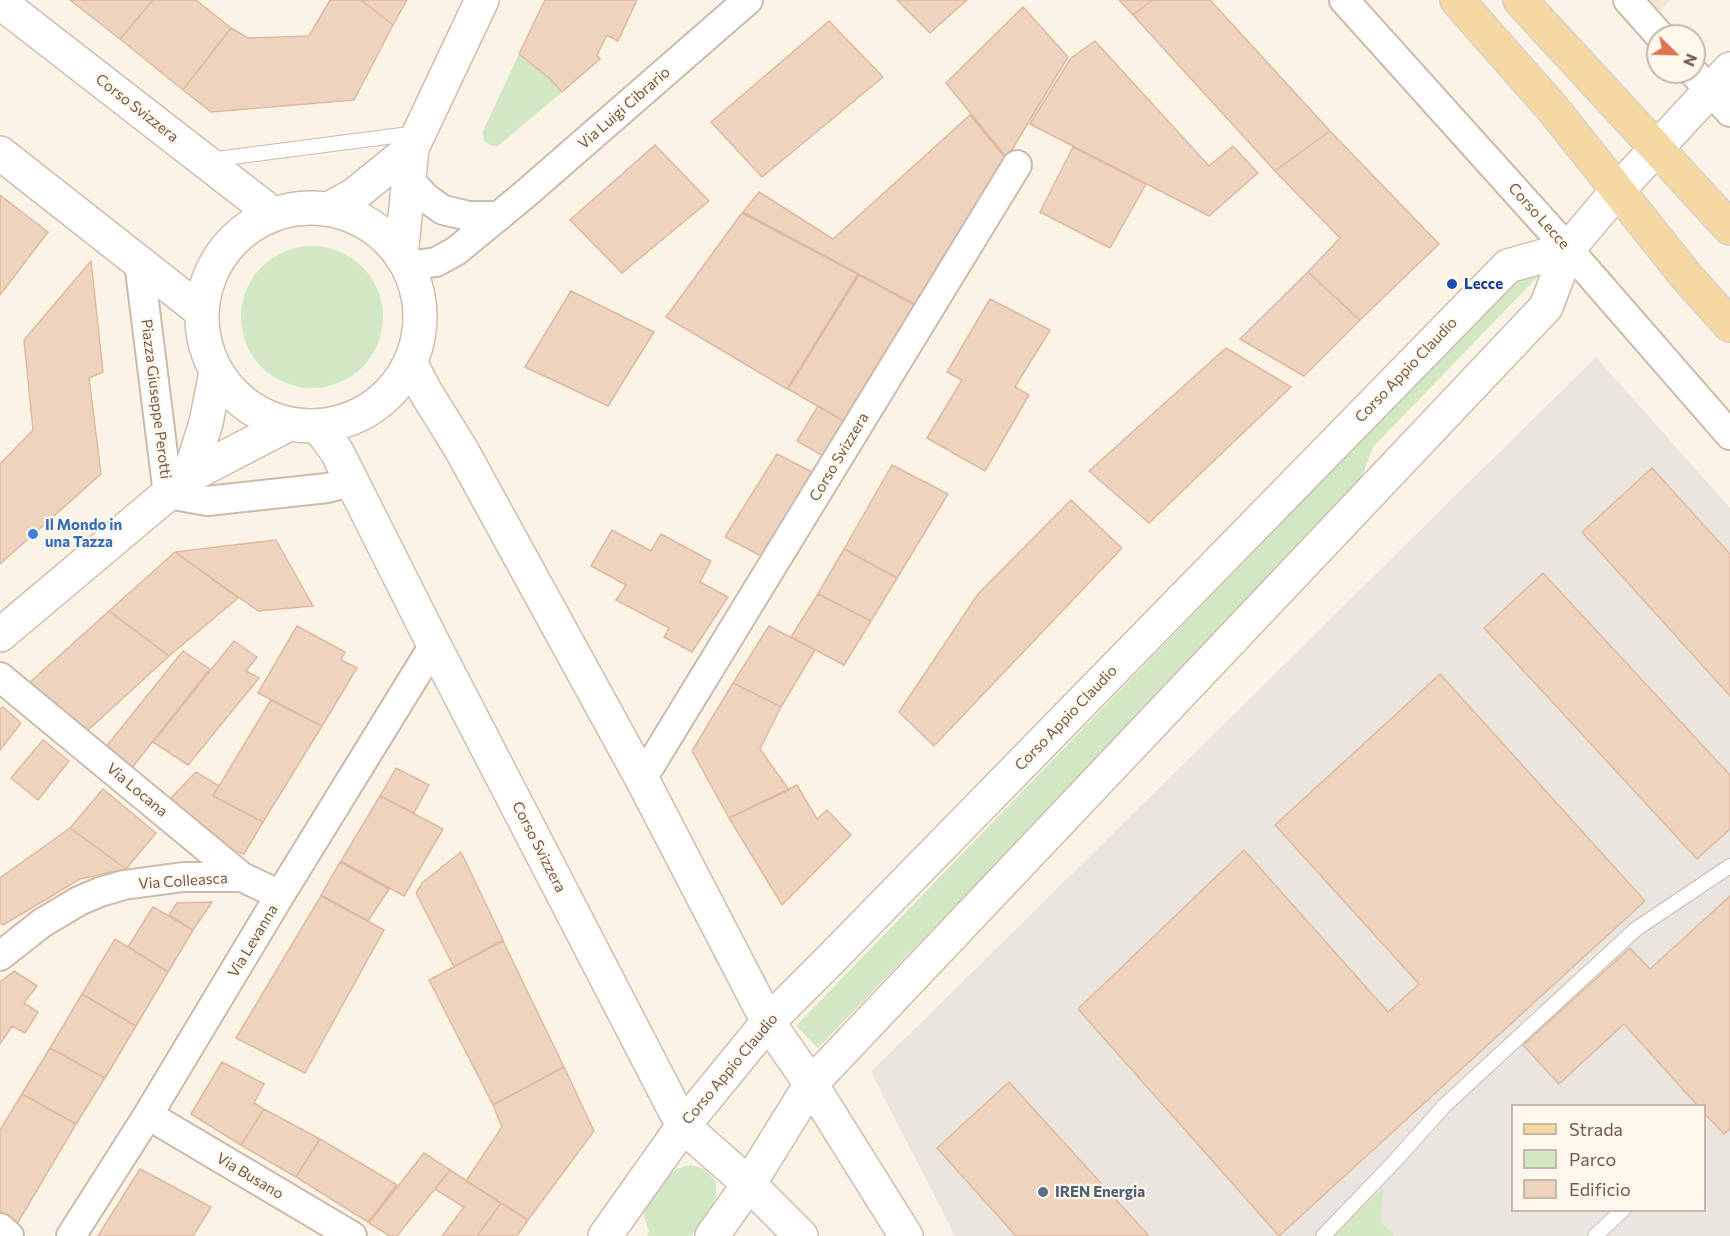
<!DOCTYPE html>
<style>
body{margin:0}
#map{position:relative;width:1730px;height:1236px;overflow:hidden;background:#fbf3e5;font-family:Commissioner,sans-serif}
canvas{display:block}
.legend{position:absolute;left:1511px;top:1104px;width:195px;height:108px;box-sizing:border-box;background:#fef7eb;border:2px solid #c6b8ab;margin:0;padding:8px 10px;list-style:none;font-size:18px;color:#725a4c}
.legend li{display:flex;align-items:center;gap:12px;height:30px}
.legend b{width:30px;border:2px solid #c6b8ab}
.north{position:absolute;left:1646px;top:24px;width:60px;height:60px;box-sizing:border-box;background:#fef7eb;border:2px solid #c6b8ab;border-radius:50%;rotate:113deg;font-size:16px;font-weight:700;line-height:24px;text-align:center;color:#725a4c}
.north::after{content:'';display:block;margin:auto;width:21px;height:27px;background:#dd7452;clip-path:polygon(50% 0,100% 100%,50% 72%,0 100%)}
</style>
<div id="map">
<canvas width="1730" height="1236"></canvas>
<ul class="legend">
<li><b style="height:8px;background:#f5d8a2"></b>Strada</li>
<li><b style="height:16px;background:#d2e7c4"></b>Parco</li>
<li><b style="height:16px;background:#eed3be"></b>Edificio</li>
</ul>
<div class="north">N</div>
</div>
<script>
const g = document.querySelector('canvas').getContext('2d');
g.lineJoin = 'round';
function paint(path, color) {
  g.fillStyle = color;
  g.fill(path, 'evenodd');
}
function shape(rows) {
  const path = new Path2D();
  for (const r of rows) {
    if (r.length === 3) {
      path.moveTo(r[0] + r[2], r[1]);
      path.arc(r[0], r[1], r[2], 0, 2 * Math.PI);
      continue;
    }
    path.moveTo(r[0], r[1]);
    for (let i = 2; i < r.length; i += 2) path.lineTo(r[i], r[i + 1]);
  }
  return path;
}
function strokePath(path, color, width, dash) {
  g.strokeStyle = color;
  g.lineWidth = width;
  g.lineCap = dash ? 'butt' : 'round';
  g.setLineDash(dash || []);
  g.stroke(path);
}
function drawText(font, color, halo, rows, align = 'center') {
  g.font = font + ' Commissioner,sans-serif';
  g.lineWidth = 4.5;
  g.setLineDash([]);
  g.textBaseline = 'middle';
  g.strokeStyle = halo;
  g.fillStyle = color;
  for (const [text, x, y, turn = 0] of rows) {
    g.save();
    g.translate(x, y);
    g.rotate((+turn || 0) * Math.PI / 180);
    g.textAlign = isNaN(turn) ? turn : align;
    if (halo) g.strokeText(text, 0, 0);
    g.fillText(text, 0, 0);
    g.restore();
  }
}
const residential = shape([
 [1629,0,1670,0,1648,23]
]);
const industrial = shape([
 [1596,357,1730,508,1730,1236,955,1236,871,1072],
 [1512,1106,1704,1106,1704,1210,1512,1210]
]);
const green = shape([
 [519,54,549,78,562,92,498,146,490,145,484,140,483,131],
 [312,317,71],
 [1536,259,1546,268,1373,447,1358,488,818,1048,796,1026],
 [690,1165,705,1169,716,1182,716,1196,709,1211,691,1236,646,1236,649,1232,643,1212,665,1180,676,1169],
 [1383,1188,1381,1222,1394,1236,1330,1236]
]);
const building = shape([
 [70,0,153,0,120,39,70,0],
 [153,0,196,0,231,28,183,90,120,39,153,0],
 [330,0,361,0,393,25,354,100,211,112,183,90,231,28,248,38,309,36,330,0],
 [361,0,407,0,393,25,361,0],
 [545,0,637,0,618,41,607,35,597,55,600,59,562,92,549,78,519,54,545,0],
 [897,0,967,0,930,33,897,0],
 [1119,0,1153,0,1133,15,1119,0],
 [1153,0,1210,0,1330,131,1275,171,1133,15,1153,0],
 [1023,7,1068,57,1007,158,946,83,1023,7],
 [829,21,883,77,762,177,711,122,829,21],
 [1095,41,1209,166,1233,146,1258,173,1209,216,1030,124,1071,58,1095,41],
 [970,115,1006,159,920,307,743,212,759,192,833,239,970,115],
 [1330,131,1439,244,1360,320,1308,272,1340,238,1275,171,1330,131],
 [655,145,709,201,622,273,570,220,655,145],
 [1073,147,1146,184,1110,248,1040,212,1073,147],
 [0,195,48,232,0,295,0,195],
 [742,213,858,274,787,389,666,317,742,213],
 [91,261,103,372,89,378,101,474,0,564,0,464,33,430,24,340,91,261],
 [1308,272,1360,320,1304,376,1240,339,1308,272],
 [859,275,920,308,849,424,788,389,859,275],
 [571,291,654,332,608,406,525,367,571,291],
 [990,299,1050,330,1015,387,1029,395,985,471,927,438,962,380,947,372,990,299],
 [1226,348,1291,387,1149,523,1089,471,1226,348],
 [818,406,849,424,827,458,797,441,818,406],
 [777,454,818,475,767,559,725,537,777,454],
 [892,465,948,494,897,578,844,549,892,465],
 [1652,468,1730,554,1730,696,1582,532,1652,468],
 [1071,500,1122,548,934,746,899,712,978,594,1071,500],
 [612,530,651,551,661,534,711,561,700,582,728,597,692,652,664,637,669,628,616,600,626,585,591,566,612,530],
 [276,540,313,606,258,611,175,552,276,540],
 [844,549,897,578,871,621,818,594,844,549],
 [175,552,238,598,169,656,109,611,175,552],
 [1543,573,1730,775,1730,829,1697,859,1484,628,1543,573],
 [818,594,871,621,844,665,791,637,818,594],
 [109,611,169,656,86,732,29,683,109,611],
 [297,626,345,652,341,660,357,668,322,726,258,693,297,626],
 [769,626,815,650,781,707,733,683,769,626],
 [234,641,257,657,246,671,259,678,188,765,153,742,234,641],
 [183,651,210,669,131,769,105,748,183,651],
 [1440,674,1645,901,1279,1236,1078,1009,1244,850,1388,1012,1419,984,1275,825,1440,674],
 [733,683,781,707,760,749,789,790,729,818,692,751,733,683],
 [271,700,322,726,263,822,213,796,271,700],
 [3,707,21,723,0,750,0,709,3,707],
 [43,740,69,761,38,800,11,778,43,740],
 [396,768,429,785,414,813,380,796,396,768],
 [196,772,219,786,213,796,263,822,244,854,222,847,168,801,196,772],
 [797,785,817,819,827,810,851,835,782,905,729,818,797,785],
 [103,789,156,833,126,869,70,828,103,789],
 [380,796,443,829,404,896,341,861,380,796],
 [70,828,126,869,80,879,3,925,0,923,0,878,70,828],
 [461,852,503,940,454,967,416,893,423,882,461,852],
 [340,862,389,889,368,921,321,895,340,862],
 [321,896,384,930,305,1073,236,1038,321,896],
 [1730,896,1730,1129,1724,1134,1704,1113,1704,1106,1698,1106,1624,1024,1559,1084,1523,1045,1630,948,1650,969,1730,896],
 [212,902,193,930,169,915,177,903,212,902],
 [153,907,193,930,168,972,128,947,153,907],
 [115,939,168,972,136,1026,82,994,115,939],
 [503,941,564,1067,493,1105,429,980,503,941],
 [14,971,37,986,24,1003,38,1012,25,1033,12,1026,0,1044,0,982,14,971],
 [82,994,136,1026,105,1078,50,1048,82,994],
 [50,1048,105,1078,76,1124,22,1094,50,1048],
 [222,1062,264,1084,254,1103,264,1109,241,1145,191,1114,222,1062],
 [564,1067,594,1131,528,1220,466,1181,502,1127,493,1105,564,1067],
 [1009,1082,1149,1236,1016,1236,937,1148,1009,1082],
 [22,1094,76,1124,17,1224,0,1211,0,1130,22,1094],
 [264,1109,320,1139,296,1177,241,1145,264,1109],
 [320,1139,397,1185,368,1222,296,1177,320,1139],
 [424,1153,450,1170,397,1236,390,1236,369,1223,424,1153],
 [140,1169,211,1207,193,1236,98,1236,140,1169],
 [450,1170,501,1203,477,1236,442,1236,464,1207,435,1189,450,1170],
 [501,1203,528,1220,517,1236,477,1236,501,1203]
]);
const lane = shape([
 [209,160,417,133],
 [1323,1236,1395,1161,1445,1105,1636,929,1730,866],
 [1595,1236,1623,1210]
]);
const street = shape([
 [1344,0,1568,249,1730,435],
 [1628,0,1660,36],
 [1693,72,1730,112],
 [408,179,426,198,443,210,469,216,499,216],
 [139,262,168,494,207,501,327,488,353,481],
 [407,266,436,262,456,251,523,196,748,0],
 [0,677,242,877,280,895],
 [642,779,1017,165],
 [0,956,42,923,79,901,100,892,124,885,183,877,242,877],
 [148,1115,352,1236],
 [0,1228,9,1236],
 [71,1236,148,1115,280,895,434,645]
]);
const secondary = shape([
 [0,2,273,214],
 [0,153,201,311],
 [311,317,109],
 [329,209,354,195,412,148],
 [401,256,412,148,482,0],
 [410,362,425,391,461,449,642,779,768,1022,811,1084,906,1236],
 [318,426,337,452,434,645,683,1126,749,1184,801,1236],
 [189,476,206,423,216,372],
 [0,635,189,476,289,424],
 [605,1236,683,1126,768,1022,828,962,1508,266,1568,249],
 [712,1236,749,1184,811,1084,1546,307,1568,249,1617,191,1730,69]
]);
const primary = shape([
 [1457,0,1553,109,1686,276,1730,325],
 [1520,0,1730,228]
]);
const markers = [
 [1452,284,6,"#1a4fb4"],
 [33,534,6,"#3f7fe0"],
 [1043,1192,6,"#5c6f8a"]
];
const streetNames = [
 ["Corso Svizzera",137,108,38],
 ["Via Luigi Cibrario",624,108,-41],
 ["Corso Lecce",1539,216,48],
 ["Corso Appio Claudio",1406,370,-46],
 ["Piazza Giuseppe Perotti",156,399,83],
 ["Corso Svizzera",839,457,-59],
 ["Corso Appio Claudio",1066,718,-46],
 ["Via Locana",137,790,40],
 ["Corso Svizzera",539,847,63],
 ["Via Colleasca",183,881,-4],
 ["Via Levanna",253,941,-59],
 ["Corso Appio Claudio",730,1069,-50],
 ["Via Busano",250,1176,31]
];
const transitNames = [
 ["Lecce",1464,284]
];
const shopNames = [
 ["Il Mondo in",45,525],
 ["una Tazza",45,542]
];
const serviceNames = [
 ["IREN Energia",1055,1192]
];
paint(residential, '#f2e5d4');
paint(industrial, '#ebe5df');
paint(green, '#d2e7c4');
paint(building, '#eed3be');
strokePath(building, '#e0baa0', 1.5);
strokePath(lane, '#ccbbac', 16);
strokePath(street, '#ccbbac', 32);
strokePath(secondary, '#d0bdad', 36);
strokePath(primary, '#d8d1cd', 36);
strokePath(lane, '#fff', 14);
strokePath(street, '#fff', 28);
strokePath(secondary, '#fff', 33);
strokePath(primary, '#f5d8a2', 33);
for (const [x, y, r, color] of markers) {
  const dot = new Path2D();
  dot.arc(x, y, r, 0, 2 * Math.PI);
  g.fillStyle = color;
  g.fill(dot);
  strokePath(dot, '#fef7eb', 2);
}
drawText('15px', '#725a4c', '#fef7eb', streetNames);
drawText('bold 15px', '#164399', '#fef7eb', transitNames, 'left');
drawText('bold 15px', '#366cbe', '#fef7eb', shopNames, 'left');
drawText('bold 15px', '#4e5e75', '#fef7eb', serviceNames, 'left');
</script>
